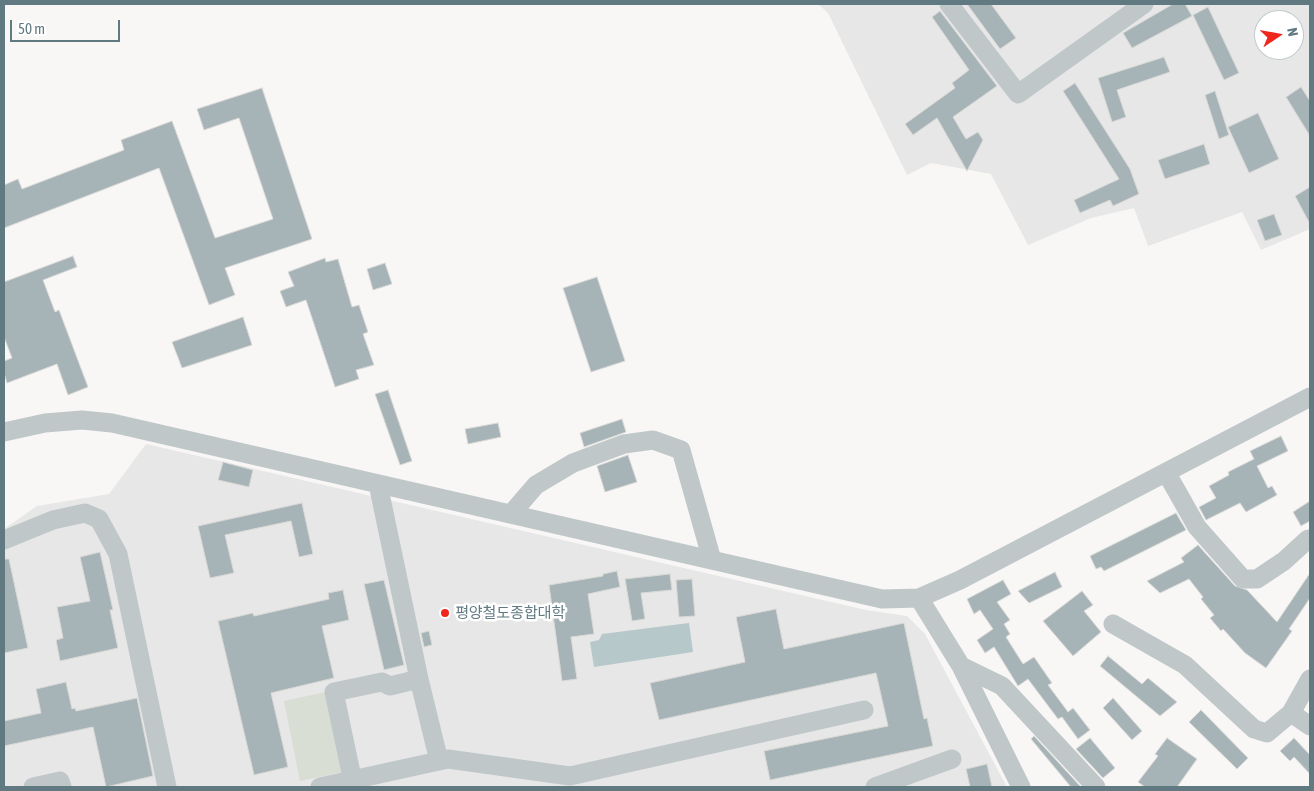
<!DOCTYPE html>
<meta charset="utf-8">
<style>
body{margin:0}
#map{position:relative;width:1314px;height:791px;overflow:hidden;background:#f8f7f5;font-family:"Asap Condensed",sans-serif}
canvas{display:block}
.frame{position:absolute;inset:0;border:5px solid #617a82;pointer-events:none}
.north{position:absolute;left:1254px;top:10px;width:50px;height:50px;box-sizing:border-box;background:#fff;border:1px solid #c0cacd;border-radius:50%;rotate:78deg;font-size:14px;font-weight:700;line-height:20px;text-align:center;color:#617a82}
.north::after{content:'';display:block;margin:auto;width:18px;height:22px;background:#ef271d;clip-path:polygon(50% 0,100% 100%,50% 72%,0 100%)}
.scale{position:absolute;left:10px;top:20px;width:110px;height:22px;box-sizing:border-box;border:2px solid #617a82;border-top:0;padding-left:6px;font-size:15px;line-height:18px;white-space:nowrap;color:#617a82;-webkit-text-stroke:4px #fff;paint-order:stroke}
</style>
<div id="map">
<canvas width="1314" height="791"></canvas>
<div class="frame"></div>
<div class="north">N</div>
<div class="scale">50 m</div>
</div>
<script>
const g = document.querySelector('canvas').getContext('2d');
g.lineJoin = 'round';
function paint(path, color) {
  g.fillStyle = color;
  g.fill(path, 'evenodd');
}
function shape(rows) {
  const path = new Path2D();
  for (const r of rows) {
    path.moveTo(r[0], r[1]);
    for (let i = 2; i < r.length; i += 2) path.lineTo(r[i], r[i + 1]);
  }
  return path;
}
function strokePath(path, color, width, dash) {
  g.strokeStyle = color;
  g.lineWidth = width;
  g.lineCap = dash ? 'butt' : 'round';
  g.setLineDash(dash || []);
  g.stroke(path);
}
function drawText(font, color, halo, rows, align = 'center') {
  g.font = font + ' "Asap Condensed","Noto Sans KR",sans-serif';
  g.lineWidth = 5;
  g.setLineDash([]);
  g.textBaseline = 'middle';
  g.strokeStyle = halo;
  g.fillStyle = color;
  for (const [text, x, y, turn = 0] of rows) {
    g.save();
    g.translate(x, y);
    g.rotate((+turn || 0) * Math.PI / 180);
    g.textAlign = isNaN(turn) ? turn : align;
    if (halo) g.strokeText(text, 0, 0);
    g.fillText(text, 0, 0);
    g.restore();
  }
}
const built = shape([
 [818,4,1310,4,1310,229,1261,250,1242,212,1148,246,1134,208,1091,218,1028,245,991,174,931,163,907,175,828,13],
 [1264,20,1294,20,1294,50,1264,50],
 [146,444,866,610,907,616,925,634,1007,787,4,787,4,529,37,506,109,494]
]);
const green = shape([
 [326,692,342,772,300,781,284,701]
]);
const water = shape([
 [689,623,693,652,594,667,590,642,599,640,602,634]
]);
const building = shape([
 [967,4,991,4,1016,38,1000,49,967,4],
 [1173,4,1185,4,1192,16,1132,48,1123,33,1173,4],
 [1208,7,1239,73,1224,80,1193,15,1208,7],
 [940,11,997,86,953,117,966,139,978,132,983,140,967,171,937,118,913,135,905,124,955,88,952,83,969,70,932,17,940,11],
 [1164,57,1170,72,1117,90,1126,117,1112,122,1098,78,1164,57],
 [1075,83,1130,169,1139,194,1113,206,1110,200,1080,213,1074,200,1119,179,1063,91,1075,83],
 [1301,87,1310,101,1310,136,1286,97,1301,87],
 [262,88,312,239,225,268,235,295,209,305,159,168,4,228,4,185,18,179,22,189,124,150,121,140,172,121,215,238,273,219,239,118,204,130,197,109,262,88],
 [1215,91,1229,135,1219,139,1205,95,1215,91],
 [1258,113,1279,159,1249,173,1228,127,1258,113],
 [1204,144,1210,164,1165,179,1158,160,1204,144],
 [1310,187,1310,224,1295,196,1310,187],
 [1274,214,1282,235,1265,241,1257,220,1274,214],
 [73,256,77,267,43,280,55,312,59,310,88,387,68,395,57,364,7,383,4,373,4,361,12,358,4,337,4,282,73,256],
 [325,258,326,262,338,259,352,307,359,305,368,332,363,334,374,365,356,370,359,379,335,387,306,300,286,307,280,291,294,286,288,272,325,258],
 [385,263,392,284,373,290,367,269,385,263],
 [597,277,625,361,591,372,563,288,597,277],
 [243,317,252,345,182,368,172,342,243,317],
 [388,390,412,461,400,465,375,394,388,390],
 [622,419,626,432,584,447,580,433,622,419],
 [498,423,501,437,468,444,465,429,498,423],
 [1281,436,1288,451,1257,466,1268,488,1272,486,1277,495,1246,512,1240,503,1206,520,1199,507,1216,498,1209,486,1229,475,1228,472,1254,459,1250,451,1281,436],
 [628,455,637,482,605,492,597,466,628,455],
 [223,462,253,470,249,487,218,480,223,462],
 [1310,501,1310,521,1301,526,1293,512,1310,501],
 [302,503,313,554,299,557,291,521,225,535,234,573,210,578,198,526,302,503],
 [1176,513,1186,530,1104,571,1101,567,1096,569,1090,556,1176,513],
 [1198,545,1235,586,1247,590,1277,622,1310,573,1310,598,1289,629,1292,631,1266,668,1245,653,1223,629,1221,631,1210,618,1214,615,1201,599,1203,597,1189,579,1160,593,1147,581,1184,562,1181,558,1198,545],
 [100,552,113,610,110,610,118,648,60,661,56,640,63,638,57,607,90,601,80,557,100,552],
 [4,559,9,559,28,648,4,653,4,559],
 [617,571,620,587,588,594,594,634,571,637,577,679,562,681,549,585,603,576,603,574,617,571],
 [1055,572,1062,587,1029,603,1018,591,1055,572],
 [670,574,672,590,641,593,645,619,632,621,625,579,670,574],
 [692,579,695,616,679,617,676,580,692,579],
 [384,580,404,665,384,670,364,584,384,580],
 [1003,580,1011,594,997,602,1010,620,1004,624,1010,634,1006,637,1023,664,1034,657,1052,683,1048,685,1068,712,1073,708,1090,730,1078,739,1062,717,1058,719,1028,679,1018,686,994,647,985,653,977,640,993,629,980,610,974,614,967,599,1003,580],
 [343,590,349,620,322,626,334,678,271,693,288,767,254,775,218,621,253,613,254,616,329,599,328,593,343,590],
 [1082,591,1093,605,1084,611,1101,632,1073,656,1043,621,1082,591],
 [776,609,784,649,904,623,924,719,927,718,933,746,770,780,764,751,888,726,876,673,659,720,650,683,745,662,736,617,776,609],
 [429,631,432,645,424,647,421,633,429,631],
 [1108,656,1142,684,1148,678,1177,702,1160,716,1100,666,1108,656],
 [66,682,72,709,75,708,76,711,137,698,153,776,106,787,93,727,4,746,4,721,41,713,36,689,66,682],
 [1113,698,1142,731,1132,740,1103,708,1113,698],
 [1201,710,1248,758,1237,769,1189,722,1201,710],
 [1034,736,1081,787,1071,787,1031,739,1034,736],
 [1090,738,1115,768,1103,778,1076,749,1090,738],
 [1167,738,1197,759,1177,787,1145,787,1138,782,1158,756,1155,754,1167,738],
 [1294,738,1310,755,1310,774,1294,757,1290,761,1280,751,1294,738],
 [987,764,992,787,970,787,966,769,987,764]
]);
const minor = shape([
 [949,4,1018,94,1144,4],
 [4,432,45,423,82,420,112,423,882,599,919,598,960,580,1310,397],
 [1166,472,1197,527,1243,579,1257,579,1284,561,1308,539],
 [378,484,419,679],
 [511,514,536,485,573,463,624,444,653,440,681,450,712,560],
 [4,540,53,520,85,513,99,519,118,554,167,787],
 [919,598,961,666,1021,787],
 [1113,624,1185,665,1254,729,1267,733,1291,713,1310,679],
 [961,666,1002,686,1096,787],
 [1291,713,1310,726],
 [33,787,60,781,62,787],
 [320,787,448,759,570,776,864,710],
 [354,787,334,692,382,682,390,686,419,679,439,761],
 [875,787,952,759]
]);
const markers = [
 [445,613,5,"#ef271d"]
];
const poiNames = [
 ["평양철도종합대학",455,613]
];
paint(built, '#e6e7e6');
paint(green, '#d9ded4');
paint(water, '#b6c8c9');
paint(building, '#a7b4b7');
strokePath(building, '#dad9d7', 1);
strokePath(minor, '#c0c7c9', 19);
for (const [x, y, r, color] of markers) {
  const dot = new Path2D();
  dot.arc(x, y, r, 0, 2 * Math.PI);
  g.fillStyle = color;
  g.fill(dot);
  strokePath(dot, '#fff', 2);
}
drawText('15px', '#617a82', '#fff', poiNames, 'left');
</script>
